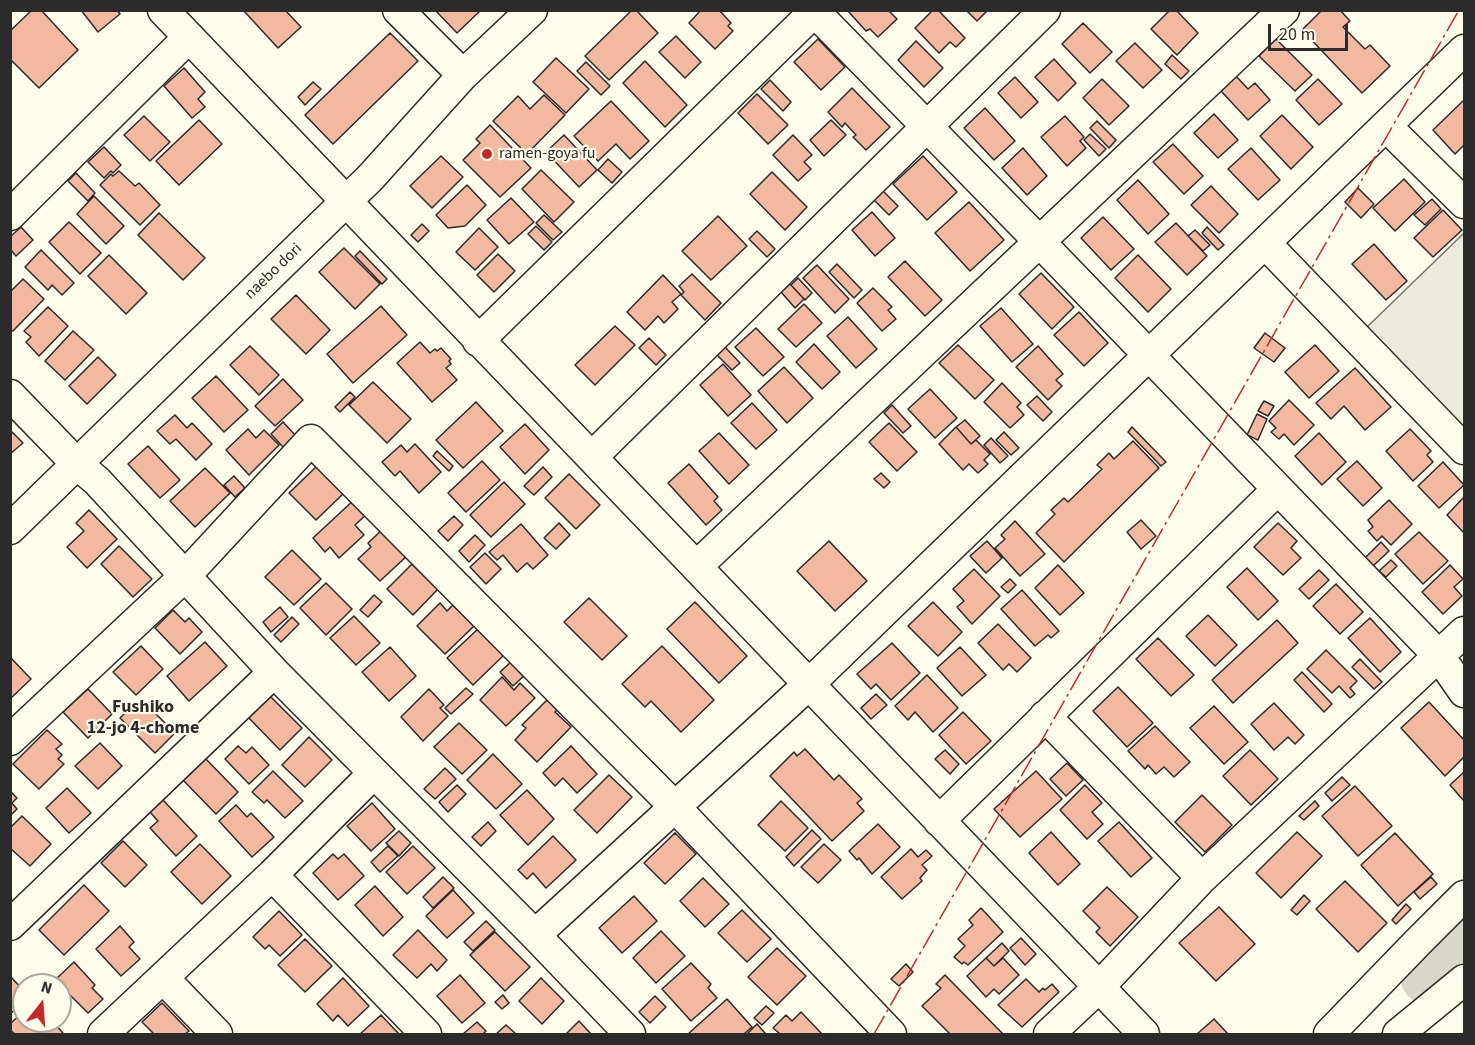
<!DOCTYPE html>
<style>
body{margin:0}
#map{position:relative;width:1475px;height:1045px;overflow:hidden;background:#fdfbea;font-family:"Source Sans 3",sans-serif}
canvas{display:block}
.frame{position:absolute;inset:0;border:12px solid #2b2b2b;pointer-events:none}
.north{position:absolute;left:12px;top:973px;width:60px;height:60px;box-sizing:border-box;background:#fdfbea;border:2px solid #a9a89e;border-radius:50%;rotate:17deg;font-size:16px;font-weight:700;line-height:24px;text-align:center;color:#2b2b2b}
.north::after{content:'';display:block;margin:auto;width:21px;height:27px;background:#c62828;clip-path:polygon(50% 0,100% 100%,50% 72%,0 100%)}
.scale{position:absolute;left:1268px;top:24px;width:80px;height:27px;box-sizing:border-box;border:3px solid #2b2b2b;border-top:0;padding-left:8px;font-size:18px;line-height:21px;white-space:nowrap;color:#2b2b2b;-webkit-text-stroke:4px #fdfbea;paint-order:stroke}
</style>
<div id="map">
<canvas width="1475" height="1045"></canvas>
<div class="frame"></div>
<div class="north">N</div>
<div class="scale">20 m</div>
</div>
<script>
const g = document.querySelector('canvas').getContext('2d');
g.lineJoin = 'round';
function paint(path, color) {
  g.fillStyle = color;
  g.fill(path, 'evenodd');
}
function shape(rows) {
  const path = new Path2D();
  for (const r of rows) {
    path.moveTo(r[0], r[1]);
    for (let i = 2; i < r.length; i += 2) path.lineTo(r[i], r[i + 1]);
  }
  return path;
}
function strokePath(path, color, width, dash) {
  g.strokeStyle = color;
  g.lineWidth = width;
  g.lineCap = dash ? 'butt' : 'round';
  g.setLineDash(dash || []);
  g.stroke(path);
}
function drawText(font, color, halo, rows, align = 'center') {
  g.font = font + ' "Source Sans 3",sans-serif';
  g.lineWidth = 4.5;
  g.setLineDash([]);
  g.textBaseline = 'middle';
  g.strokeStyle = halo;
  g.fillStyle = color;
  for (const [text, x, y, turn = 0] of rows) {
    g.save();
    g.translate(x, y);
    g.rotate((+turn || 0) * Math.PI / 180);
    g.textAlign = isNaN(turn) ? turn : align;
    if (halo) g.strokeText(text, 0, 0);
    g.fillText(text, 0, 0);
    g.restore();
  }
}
const green = shape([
 [1464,233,1464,430,1366,328,1464,233]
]);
const river = shape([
 [1425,979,1464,940]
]);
const building = shape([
 [32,10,41,10,78,50,39,88,10,59,10,31,32,10],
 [81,10,117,10,120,14,98,32,81,10],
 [243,10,285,10,301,27,278,48,243,10],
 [435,10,481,10,457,33,435,10],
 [632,10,636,10,658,33,609,80,585,56,632,10],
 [701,10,719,10,731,23,728,26,733,31,715,49,689,23,701,10],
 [847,10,888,10,897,19,878,37,870,29,866,31,847,10],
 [933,10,938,10,965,38,956,47,950,42,939,53,915,28,933,10],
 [966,10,988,10,977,21,966,10],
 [1170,10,1176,10,1198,33,1177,55,1151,29,1170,10],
 [1322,10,1340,10,1350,21,1343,27,1365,49,1370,45,1390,66,1362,93,1302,30,1322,10],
 [1083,23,1112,52,1090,73,1062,44,1083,23],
 [390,33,418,61,333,144,305,115,390,33],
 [676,36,701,62,685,78,659,52,676,36],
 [818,39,845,67,821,90,794,62,818,39],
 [1276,39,1312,75,1295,91,1259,56,1276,39],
 [916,41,943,68,924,87,898,60,916,41],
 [1135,43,1162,70,1143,88,1116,61,1135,43],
 [1172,55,1189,71,1181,79,1165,64,1172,55],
 [556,58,589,89,566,113,533,82,556,58],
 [1054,59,1076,83,1058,101,1035,77,1054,59],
 [645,61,687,105,665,127,623,83,645,61],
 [586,62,610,86,601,95,577,71,586,62],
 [184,68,205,92,198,99,205,107,192,118,164,86,184,68],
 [1236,76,1248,89,1255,83,1270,100,1248,120,1221,91,1236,76],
 [1015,77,1038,102,1021,118,998,93,1015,77],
 [1102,79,1129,106,1109,125,1083,98,1102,79],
 [1318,79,1342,104,1319,125,1296,100,1318,79],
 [770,80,791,102,783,111,761,89,770,80],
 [313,82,321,89,305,105,298,97,313,82],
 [852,88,890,127,866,150,853,137,856,135,845,123,842,127,828,112,852,88],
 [757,94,788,125,768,144,738,113,757,94],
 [544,95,565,115,527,154,493,121,518,96,530,109,544,95],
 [1464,100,1464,145,1455,154,1433,130,1464,100],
 [611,101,649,141,630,159,616,144,598,161,574,136,611,101],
 [985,108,1015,141,994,160,964,128,985,108],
 [1214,114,1238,140,1218,158,1194,133,1214,114],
 [1282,115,1313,147,1291,169,1260,136,1282,115],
 [144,116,170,142,150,161,124,135,144,116],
 [1065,116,1084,137,1080,141,1086,148,1067,166,1041,137,1065,116],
 [199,120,222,144,179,185,156,161,199,120],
 [831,120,846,135,824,156,810,140,831,120],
 [1097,121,1116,140,1109,148,1090,128,1097,121],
 [490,125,531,168,500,197,463,160,480,143,476,139,490,125],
 [1090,134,1106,149,1099,156,1084,140,1090,134],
 [564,135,597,170,579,187,546,152,564,135],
 [793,135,812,155,804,162,811,169,798,181,773,155,793,135],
 [1173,144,1203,176,1184,194,1153,162,1173,144],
 [104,147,121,165,113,173,111,171,104,178,88,162,104,147],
 [1023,148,1047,176,1027,195,1002,168,1023,148],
 [1251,148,1280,180,1258,200,1228,169,1251,148],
 [441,156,463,177,432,208,410,186,441,156],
 [923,156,957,192,927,220,893,184,923,156],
 [608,159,622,172,612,183,598,170,608,159],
 [541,170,574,202,554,222,522,189,541,170],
 [119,171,135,186,139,183,160,205,140,225,100,185,111,174,113,176,119,171],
 [772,172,807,207,785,230,750,194,772,172],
 [76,173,95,193,88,201,68,181,76,173],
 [1404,179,1425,202,1395,231,1373,208,1404,179],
 [1138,180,1169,214,1148,234,1117,200,1138,180],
 [467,185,486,205,465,226,448,228,436,215,467,185],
 [1211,186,1238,214,1219,233,1191,205,1211,186],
 [1358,188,1374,204,1361,218,1345,202,1358,188],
 [883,191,898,206,889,215,874,200,883,191],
 [94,196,124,226,106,244,77,214,94,196],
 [511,198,534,222,509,244,487,220,511,198],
 [1432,199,1441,209,1425,225,1414,215,1432,199],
 [969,202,1004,240,970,271,935,233,969,202],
 [1443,210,1462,230,1433,257,1414,238,1443,210],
 [872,212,895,238,875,256,852,230,872,212],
 [159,213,205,258,183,280,138,235,159,213],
 [544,215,562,232,553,240,536,223,544,215],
 [718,216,747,246,711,280,682,251,718,216],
 [1103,217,1134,249,1111,270,1081,238,1103,217],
 [69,222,101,253,80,274,49,242,69,222],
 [1176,223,1207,256,1187,275,1155,242,1176,223],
 [422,224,429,231,418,242,411,235,422,224],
 [536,226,552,242,544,250,528,234,536,226],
 [21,227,33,240,16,256,10,249,10,237,21,227],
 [1207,227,1224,245,1218,250,1202,233,1207,227],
 [479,228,498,247,475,270,456,252,479,228],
 [1195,230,1210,245,1203,251,1188,236,1195,230],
 [757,231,775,249,767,257,749,239,757,231],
 [1374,244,1407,281,1386,300,1352,264,1374,244],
 [344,248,380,284,355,309,319,272,344,248],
 [41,250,74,283,62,295,52,285,48,290,25,267,41,250],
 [360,251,387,279,382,284,355,256,360,251],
 [498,254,515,271,494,292,477,275,498,254],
 [109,255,147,293,126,314,88,276,109,255],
 [1138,255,1171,289,1148,312,1115,278,1138,255],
 [905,261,942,300,925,316,888,277,905,261],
 [837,264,862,290,854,298,829,272,837,264],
 [817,265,849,299,835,313,803,278,817,265],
 [1041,273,1074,307,1052,329,1019,294,1041,273],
 [692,274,721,303,705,320,681,295,684,292,679,286,692,274],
 [663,275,681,294,672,302,678,309,664,323,658,316,645,330,627,312,663,275],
 [798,278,812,293,805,300,791,285,798,278],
 [23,279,44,299,13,331,10,329,10,292,23,279],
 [790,284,804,299,795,308,781,292,790,284],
 [873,288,892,307,888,310,896,319,882,331,857,303,873,288],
 [296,295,330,330,306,354,271,319,296,295],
 [804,304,822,323,796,347,778,329,804,304],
 [381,306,407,335,353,383,327,354,381,306],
 [48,307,68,326,39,356,26,342,31,337,24,331,48,307],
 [1001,308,1033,344,1012,362,980,326,1001,308],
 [1079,312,1108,343,1084,366,1054,335,1079,312],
 [848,317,877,349,856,368,827,336,848,317],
 [615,326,635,345,595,385,575,365,615,326],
 [756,328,784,357,763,376,735,347,756,328],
 [73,331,94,350,65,380,45,361,73,331],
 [1265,333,1285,348,1274,362,1254,348,1265,333],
 [649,338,666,355,656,365,639,348,649,338],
 [420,342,430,353,435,349,437,351,441,348,451,359,449,361,451,364,446,368,457,380,432,402,397,363,420,342],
 [814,344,840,372,822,389,796,362,814,344],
 [958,345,994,380,975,399,939,363,958,345],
 [1315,345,1339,371,1309,398,1285,372,1315,345],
 [250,346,279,375,259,395,230,365,250,346],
 [724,346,740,363,732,370,716,354,724,346],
 [1038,346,1063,374,1056,380,1062,386,1048,400,1016,367,1038,346],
 [98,357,116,375,87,404,69,386,98,357],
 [723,364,751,395,728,416,700,385,723,364],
 [784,367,813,398,787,423,758,391,784,367],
 [1355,368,1391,407,1365,430,1344,406,1331,419,1316,403,1355,368],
 [216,376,248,410,224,432,192,398,216,376],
 [283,379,303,400,275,426,255,406,283,379],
 [373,382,411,419,387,443,349,405,373,382],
 [1002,383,1021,403,1017,407,1024,415,1010,428,984,402,1002,383],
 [930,389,957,418,935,438,908,409,930,389],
 [350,392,355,397,340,412,335,407,350,392],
 [1037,396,1052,412,1043,421,1027,405,1037,396],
 [1289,400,1314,425,1294,445,1284,434,1279,439,1271,432,1276,428,1269,421,1289,400],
 [1264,401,1274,406,1268,416,1258,411,1264,401],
 [476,402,503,431,463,468,436,440,476,402],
 [752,403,777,430,756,449,731,423,752,403],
 [892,405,911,426,903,433,884,413,892,405],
 [1257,414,1267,419,1258,440,1247,435,1257,414],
 [175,415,187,428,192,423,212,444,196,460,176,439,170,444,157,431,175,415],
 [965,420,980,436,971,444,956,427,965,420],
 [283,422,296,436,284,448,271,434,283,422],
 [889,423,917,452,897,471,869,442,889,423],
 [525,424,549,450,525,474,500,447,525,424],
 [956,427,971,444,976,440,990,454,984,460,988,464,978,473,969,464,963,470,939,444,956,427],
 [1132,427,1166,462,1161,466,1128,432,1132,427],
 [248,429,256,438,264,430,279,445,249,475,226,450,248,429],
 [1410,429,1431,451,1427,455,1433,462,1413,481,1386,451,1410,429],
 [10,430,23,443,10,454,10,430],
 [1004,432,1019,448,1011,455,996,440,1004,432],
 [719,433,749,465,729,484,699,451,719,433],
 [1319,433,1346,462,1322,485,1295,456,1319,433],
 [991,438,1008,456,1000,463,984,445,991,438],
 [1133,441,1159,468,1064,562,1036,533,1055,514,1051,510,1064,498,1068,502,1102,469,1097,465,1109,453,1114,459,1133,441],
 [415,444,441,472,419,493,400,471,395,476,382,462,401,445,407,452,415,444],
 [148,446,180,480,160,498,128,464,148,446],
 [437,451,453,466,449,471,433,456,437,451],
 [482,461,500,480,466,512,448,493,482,461],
 [1357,461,1382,488,1363,506,1337,479,1357,461],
 [1443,462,1464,485,1439,508,1418,486,1443,462],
 [689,464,718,497,714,501,722,510,706,525,668,483,689,464],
 [318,465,345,492,316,520,289,493,318,465],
 [543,467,552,477,534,495,524,486,543,467],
 [205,468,230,493,195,527,170,501,205,468],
 [881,473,890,482,884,488,874,479,881,473],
 [569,474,600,505,576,529,545,498,569,474],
 [234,476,245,488,235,497,224,485,234,476],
 [504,482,525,504,491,537,470,515,504,482],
 [1464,497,1464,533,1447,515,1464,497],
 [356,498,369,512,355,525,364,535,339,558,330,547,325,552,313,538,356,498],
 [1389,500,1412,524,1391,545,1382,536,1377,541,1368,531,1373,527,1368,520,1389,500],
 [89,510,117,539,87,568,67,547,84,531,76,523,89,510],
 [454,516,463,525,448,541,438,531,454,516],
 [1141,520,1156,536,1141,549,1127,532,1141,520],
 [1015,521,1045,554,1020,576,995,548,1005,539,1001,535,1015,521],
 [559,523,570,535,556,549,544,538,559,523],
 [1278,523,1297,541,1291,548,1301,558,1283,575,1254,547,1278,523],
 [521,524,548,555,533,569,527,563,517,572,503,555,497,560,489,552,521,524],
 [383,529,408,555,380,581,358,559,371,547,368,543,383,529],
 [1419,532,1448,561,1423,584,1395,554,1419,532],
 [475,535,485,545,469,562,459,551,475,535],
 [829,541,867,581,835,611,797,571,829,541],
 [987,541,1002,558,986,573,970,556,987,541],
 [1381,542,1389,551,1373,566,1365,558,1381,542],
 [119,546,152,579,133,597,101,564,119,546],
 [292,550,321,579,294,605,265,577,292,550],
 [485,553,501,569,486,584,470,567,485,553],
 [1391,560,1397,566,1386,577,1379,571,1391,560],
 [412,564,438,589,413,615,387,589,412,564],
 [1058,565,1084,593,1060,615,1035,588,1058,565],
 [1450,565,1463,579,1454,587,1462,596,1443,614,1422,592,1450,565],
 [1247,568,1278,601,1258,620,1227,587,1247,568],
 [974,569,1000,596,972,624,957,607,964,601,953,589,974,569],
 [1319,570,1329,580,1309,599,1299,589,1319,570],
 [1010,579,1016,585,1008,593,1001,587,1010,579],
 [326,583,352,609,326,635,300,608,326,583],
 [1336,584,1363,612,1340,634,1313,606,1336,584],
 [1022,590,1059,631,1051,638,1048,635,1035,646,1001,609,1022,590],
 [374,595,382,602,368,617,360,610,374,595],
 [589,598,627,636,602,660,564,622,589,598],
 [695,602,747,656,719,683,667,629,695,602],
 [933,602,962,632,938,656,908,626,933,602],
 [440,603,447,611,453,605,474,626,445,654,417,626,440,603],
 [280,607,288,617,271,632,263,622,280,607],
 [173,610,185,622,189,618,202,632,180,654,155,628,173,610],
 [1208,615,1237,645,1215,666,1186,636,1208,615],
 [354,616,380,643,356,665,330,638,354,616],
 [292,617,299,624,281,642,274,635,292,617],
 [1370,618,1401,652,1380,672,1348,638,1370,618],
 [1277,620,1298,643,1233,703,1212,680,1277,620],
 [998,624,1031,658,1017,672,1009,664,1003,670,978,643,998,624],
 [479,628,505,654,473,685,447,658,479,628],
 [1158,638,1194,675,1171,696,1136,659,1158,638],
 [205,642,227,666,189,701,167,676,205,642],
 [892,643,920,673,891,700,876,684,871,689,857,674,892,643],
 [141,646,163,669,136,695,113,672,141,646],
 [662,646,714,700,681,732,651,701,645,707,622,684,662,646],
 [390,647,416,676,389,701,362,672,390,647],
 [960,647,986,675,962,696,937,668,960,647],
 [1326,650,1357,681,1350,688,1355,694,1350,698,1339,686,1332,693,1307,669,1326,650],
 [10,657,31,679,10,699,10,657],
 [1360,659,1382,682,1374,689,1352,667,1360,659],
 [513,660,526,674,513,686,500,672,513,660],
 [1302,672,1332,704,1324,712,1294,680,1302,672],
 [927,675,958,708,933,732,915,712,908,720,895,706,927,675],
 [502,677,514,690,520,683,535,698,506,726,480,700,502,677],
 [1118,687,1153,723,1127,747,1093,711,1118,687],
 [466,688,473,694,451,714,445,708,466,688],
 [88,689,112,714,88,738,63,712,88,689],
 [429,689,444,705,440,708,448,716,423,741,401,717,429,689],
 [267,693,302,728,280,750,245,714,267,693],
 [876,694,887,705,871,719,861,708,876,694],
 [550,697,560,707,555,712,571,727,537,762,515,740,526,728,522,725,550,697],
 [1429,702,1464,740,1464,757,1445,776,1401,728,1429,702],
 [1274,703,1304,735,1295,744,1288,737,1274,750,1251,724,1274,703],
 [134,704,142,712,148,706,175,733,155,753,120,718,134,704],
 [1214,706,1248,742,1224,764,1190,728,1214,706],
 [963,712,991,741,966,764,939,735,963,712],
 [459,723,487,750,462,774,434,747,459,723],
 [1155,726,1190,762,1174,777,1164,767,1156,774,1148,765,1145,769,1128,751,1155,726],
 [47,730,62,744,56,749,62,755,58,759,64,764,39,789,13,764,47,730],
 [309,737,332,760,305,787,282,765,309,737],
 [100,743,122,766,98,789,75,766,100,743],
 [238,746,246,753,252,747,269,765,249,784,225,759,238,746],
 [571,746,597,774,577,793,563,778,555,786,543,773,571,746],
 [805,749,834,780,839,775,862,799,857,803,864,811,832,841,770,776,794,752,797,756,805,749],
 [945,750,959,764,950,774,935,759,945,750],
 [1250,750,1278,779,1251,805,1223,776,1250,750],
 [493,754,522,784,496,809,467,780,493,754],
 [203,756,238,792,216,814,181,778,203,756],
 [1067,763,1083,780,1066,796,1050,779,1067,763],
 [445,768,456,779,435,799,424,789,445,768],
 [273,771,303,801,285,818,267,800,264,803,252,792,273,771],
 [1036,771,1062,799,1020,837,994,809,1036,771],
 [1464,772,1464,801,1450,785,1464,772],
 [609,775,632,797,597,833,574,810,609,775],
 [1342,777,1350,785,1332,801,1325,793,1342,777],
 [457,785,466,794,448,812,439,802,457,785],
 [1085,785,1102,803,1092,812,1103,824,1087,839,1060,810,1085,785],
 [1355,786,1392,826,1358,856,1322,816,1355,786],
 [67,788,91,813,69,833,46,808,67,788],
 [527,790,554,819,528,845,500,815,527,790],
 [10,791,17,798,12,803,17,809,10,816,10,791],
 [1202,795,1232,825,1205,852,1175,822,1202,795],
 [162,799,197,836,176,856,150,828,158,821,149,811,162,799],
 [781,801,808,828,785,851,758,825,781,801],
 [1315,801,1319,806,1304,820,1299,816,1315,801],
 [372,803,395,829,371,851,347,826,372,803],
 [236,805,247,817,251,813,274,837,252,857,219,821,236,805],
 [22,816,51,844,30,866,10,848,10,828,22,816],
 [488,822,496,831,481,846,472,837,488,822],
 [1119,822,1152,858,1131,877,1098,841,1119,822],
 [878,824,900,847,872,874,859,858,857,860,849,851,878,824],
 [812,830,821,839,794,866,786,857,812,830],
 [399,831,411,843,399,856,386,843,399,831],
 [1051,832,1080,864,1058,885,1029,853,1051,832],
 [1297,832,1322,856,1281,898,1256,873,1297,832],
 [675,833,696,854,665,884,644,863,675,833],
 [1395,833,1433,874,1398,906,1361,865,1395,833],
 [553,836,576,860,546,888,533,873,527,879,518,870,553,836],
 [123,841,147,865,125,887,101,863,123,841],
 [200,844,231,876,202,904,171,872,200,844],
 [824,844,841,860,818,883,801,867,824,844],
 [388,846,398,856,380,872,371,862,388,846],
 [413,846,435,868,407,894,386,872,413,846],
 [911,849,918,857,926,850,932,856,922,865,927,870,920,878,922,881,902,899,881,877,911,849],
 [333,854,338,859,344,854,364,876,338,900,313,873,333,854],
 [443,877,454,888,433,908,423,897,443,877],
 [1431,877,1437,884,1420,899,1414,892,1431,877],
 [703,878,729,904,705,927,680,901,703,878],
 [1345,881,1387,923,1358,952,1316,909,1345,881],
 [84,885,109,911,64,955,39,930,84,885],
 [375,886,403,917,383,936,355,905,375,886],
 [1107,887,1138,917,1110,946,1096,932,1100,928,1083,911,1107,887],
 [453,890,474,913,447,938,426,916,453,890],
 [1304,895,1310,901,1297,915,1291,910,1304,895],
 [634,896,657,921,622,953,599,928,634,896],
 [1406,904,1411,909,1396,924,1392,920,1406,904],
 [1219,907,1255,944,1216,981,1179,943,1219,907],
 [981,908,1003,932,968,965,964,962,962,964,954,957,965,946,958,939,973,925,969,920,981,908],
 [742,910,771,939,747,962,718,933,742,910],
 [279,911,302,935,280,956,269,945,265,949,253,937,279,911],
 [486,921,495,930,473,951,464,942,486,921],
 [120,926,134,942,129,947,140,959,121,976,96,949,120,926],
 [418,930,447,960,437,971,431,964,417,978,393,955,418,930],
 [661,931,685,956,656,983,633,958,661,931],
 [495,932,530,967,505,991,470,955,495,932],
 [1021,938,1036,954,1025,965,1010,948,1021,938],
 [305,939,332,966,305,992,278,965,305,939],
 [1002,943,1009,951,994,966,986,958,1002,943],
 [777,948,806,976,777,1005,748,977,777,948],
 [986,958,994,966,1003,958,1019,975,999,994,994,989,986,997,967,976,986,958],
 [74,962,95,985,92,988,103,999,88,1013,55,980,74,962],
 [691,963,711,984,708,988,717,998,691,1021,662,989,691,963],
 [906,964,913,972,899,986,891,979,906,964],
 [460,975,485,1003,462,1023,437,996,460,975],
 [945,975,1003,1034,950,1034,922,1006,941,988,936,984,945,975],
 [10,976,24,991,24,1002,10,1014,10,976],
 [343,978,369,1006,348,1026,338,1015,333,1021,317,1004,343,978],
 [541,978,564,1001,542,1024,519,1001,541,978],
 [1026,979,1039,992,1043,988,1045,990,1052,984,1059,992,1022,1027,998,1005,1026,979],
 [503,995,509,1003,502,1009,495,1002,503,995],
 [655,996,666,1007,650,1023,639,1012,655,996],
 [727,999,752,1027,744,1034,688,1034,727,999],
 [162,1003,189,1031,185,1034,154,1034,142,1022,162,1003],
 [766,1006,774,1013,762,1025,754,1018,766,1006],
 [24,1011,24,1021,52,1021,63,1033,61,1034,15,1034,10,1030,10,1024,24,1011],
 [801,1012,822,1034,780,1034,773,1028,786,1015,792,1021,801,1012],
 [381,1015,399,1034,360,1034,381,1015],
 [1214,1019,1228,1034,1197,1034,1214,1019],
 [579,1021,591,1034,566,1034,579,1021],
 [477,1022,486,1031,483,1034,463,1034,477,1022],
 [757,1024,765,1033,764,1034,747,1034,757,1024],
 [506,1025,516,1034,496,1034,506,1025]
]);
const minor = shape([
 [163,10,1144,1034],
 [398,10,463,75],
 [813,10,1031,233,1439,656,1464,692],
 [1386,126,1464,203],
 [10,215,189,37],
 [1265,243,1464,449],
 [478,341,816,10],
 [10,395,77,464,97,481,274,672,535,935,630,1034],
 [592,457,1045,10],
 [10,529,370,178,463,75,532,10],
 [697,566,1284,10],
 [1045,716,1202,878],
 [10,740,185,576,311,440,675,807,891,1034],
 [939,821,1278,489],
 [272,875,426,1034],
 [10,925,274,672],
 [535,935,808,685,1464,50],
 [163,978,217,1034],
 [103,1034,272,875,374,773],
 [1049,1034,1099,987,1202,878,1464,632],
 [1329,1034,1418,942,1464,896],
 [1398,1034,1464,980]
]);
const power = shape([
 [874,1034,1459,10]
]);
const markers = [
 [487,154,6,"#c62828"]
];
const poiNames = [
 ["ramen-goya fu",499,154]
];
const streetNames = [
 ["naebo dori",274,272,-44]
];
const neighbourhoodNames = [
 ["Fushiko",143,708],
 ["12-jo 4-chome",143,729]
];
paint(green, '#ecebdb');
strokePath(green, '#74746e', 1.5);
strokePath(river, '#d8d7c9', 48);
paint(building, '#f2b8a0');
strokePath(building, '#2b2b2b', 1.5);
strokePath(minor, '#2b2b2b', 33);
strokePath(minor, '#fdfbea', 30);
strokePath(power, '#c62828', 1.5, [21, 4.5, 3, 4.5]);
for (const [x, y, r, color] of markers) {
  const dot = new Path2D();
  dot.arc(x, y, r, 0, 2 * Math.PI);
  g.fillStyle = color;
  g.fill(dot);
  strokePath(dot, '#fdfbea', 2);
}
drawText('16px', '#2b2b2b', '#fdfbea', poiNames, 'left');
drawText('16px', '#2b2b2b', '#fdfbea', streetNames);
drawText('bold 18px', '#2b2b2b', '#fdfbea', neighbourhoodNames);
</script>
